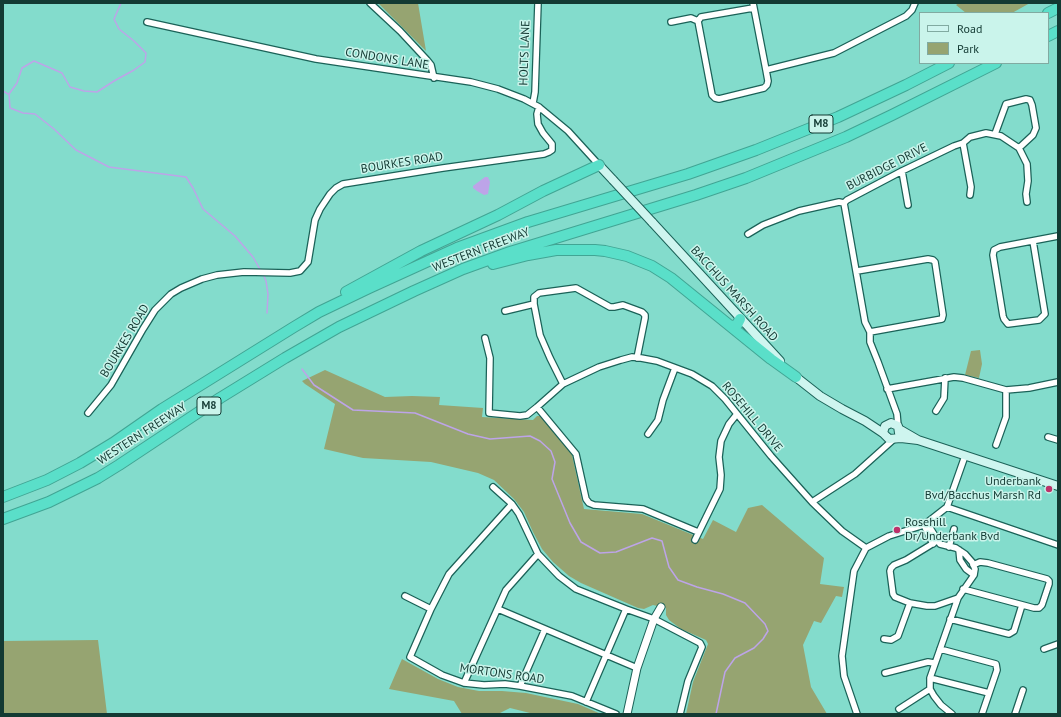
<!DOCTYPE html>
<style>
body{margin:0}
#map{position:relative;width:1061px;height:717px;overflow:hidden;background:#83dccc;font-family:"PT Sans",sans-serif}
canvas{display:block}
.frame{position:absolute;inset:0;border:4px solid #133a33;pointer-events:none}
.legend{position:absolute;left:919px;top:12px;width:130px;height:52px;box-sizing:border-box;background:#caf4eb;border:1px solid #81aaa1;margin:0;padding:5px 7px;list-style:none;font-size:12px;color:#133a33}
.legend li{display:flex;align-items:center;gap:8px;height:20px}
.legend b{width:20px;border:1px solid #81aaa1}
</style>
<div id="map">
<canvas width="1061" height="717"></canvas>
<div class="frame"></div>
<ul class="legend">
<li><b style="height:5px;background:#cef5ef"></b>Road</li>
<li><b style="height:11px;background:#96a471"></b>Park</li>
</ul>
</div>
<script>
const g = document.querySelector('canvas').getContext('2d');
g.lineJoin = 'round';
function paint(path, color) {
  g.fillStyle = color;
  g.fill(path, 'evenodd');
}
function shape(rows) {
  const path = new Path2D();
  for (const r of rows) {
    path.moveTo(r[0], r[1]);
    for (let i = 2; i < r.length; i += 2) path.lineTo(r[i], r[i + 1]);
  }
  return path;
}
function strokePath(path, color, width, dash) {
  g.strokeStyle = color;
  g.lineWidth = width;
  g.lineCap = dash ? 'butt' : 'round';
  g.setLineDash(dash || []);
  g.stroke(path);
}
function drawText(font, color, halo, rows, align = 'center') {
  g.font = font + ' "PT Sans",sans-serif';
  g.lineWidth = 3;
  g.setLineDash([]);
  g.textBaseline = 'middle';
  g.strokeStyle = halo;
  g.fillStyle = color;
  for (const [text, x, y, turn = 0] of rows) {
    g.save();
    g.translate(x, y);
    g.rotate((+turn || 0) * Math.PI / 180);
    g.textAlign = isNaN(turn) ? turn : align;
    if (halo) g.strokeText(text, 0, 0);
    g.fillText(text, 0, 0);
    g.restore();
  }
}
const green = shape([
 [378,3,418,3,426,51],
 [959,3,1030,3,1012,13,966,13,956,5],
 [980,350,982,364,979,378,965,375,971,351],
 [325,370,385,397,412,396,440,397,439,405,483,408,482,417,533,420,537,416,541,416,555,431,572,455,584,509,642,514,703,539,713,520,736,532,748,508,762,505,824,558,820,584,844,587,842,597,836,596,821,623,814,621,803,645,811,687,827,714,686,714,693,682,708,644,706,640,681,629,669,620,666,615,666,608,653,605,644,609,638,608,581,583,569,576,553,562,542,549,533,532,524,512,514,499,494,480,478,473,431,462,363,458,324,449,335,404,305,384,302,381],
 [98,640,107,714,3,714,3,641],
 [402,659,438,679,458,687,479,691,502,691,526,693,578,704,601,714,534,714,510,708,498,714,462,714,454,701,389,689]
]);
const water = shape([
 [485,177,488,177,490,182,488,194,484,195,477,191,473,188,473,186]
]);
const stream = shape([
 [121,3,114,19,119,29,134,41,146,53,145,62,134,70,114,81,97,92,84,91,70,87,62,73,34,61,22,68,17,83,9,94,10,108,23,113,35,114,54,129,76,150,109,167,186,177,193,188,203,209,235,236,253,257,261,271],
 [3,91,8,94],
 [263,274,266,281,268,294,267,313],
 [302,369,314,385,353,410,415,413,468,434,490,439,530,436,540,441,551,451,555,462,552,479,570,523,581,542,600,553,616,552,652,538,662,541,669,567,678,580,697,587,723,594,745,603,765,624,768,631,763,639,754,648,735,658,725,672,716,714]
]);
const minor = shape([
 [370,3,400,31,427,60,431,65,434,78],
 [698,21,712,95,715,98,719,99,764,88,767,85,768,81,766,70,753,3],
 [698,21,701,17,753,8],
 [147,22,316,59,471,82,498,89,524,99,539,107,568,131,599,165],
 [671,22,691,18,698,21],
 [766,70,834,53,906,16,912,10,915,3],
 [533,103,535,92,538,3],
 [995,134,1006,104,1026,99,1030,100,1032,105,1036,128,1033,135,1019,148],
 [963,143,971,187,970,195],
 [902,171,908,205],
 [844,203,847,200,902,171,954,146,963,143,970,137,986,133,1001,136,1019,148,1027,164,1028,181,1026,194,1027,202],
 [844,203,865,322,870,332,870,342,878,362,897,414,898,426],
 [748,234,763,225,799,211,839,202,844,203],
 [1033,241,1045,314,1039,320,1008,324,1004,319,1003,316,993,255,994,250,1000,247,1058,236],
 [857,271,928,259,933,260,935,262,943,315,942,319,870,332],
 [505,311,534,304],
 [485,338,490,358,489,413,520,416,527,415,537,407,563,384,599,367,621,360,632,357,641,358,657,361,692,374,712,386,725,399,771,456,812,502,842,531,866,548],
 [563,384,550,358,540,335,534,304,534,297,539,293,576,288,610,307,614,307,623,305,642,312,645,315,645,318,637,358],
 [887,389,954,377,963,378,1006,390,1029,388,1058,382],
 [537,407,576,454,586,499,589,503,594,505,643,509,698,532],
 [936,411,944,398,945,378],
 [88,413,111,385,143,329,155,310,171,294,181,288,202,279,217,275,244,272,290,273,300,271,308,262,315,220,320,209,330,194,336,188,343,184,443,168,544,154,549,152,552,150,552,144,543,133,538,124,537,114,539,107],
 [648,434,658,420,663,400,675,368],
 [1048,437,1058,440],
 [996,445,1006,417,1006,390],
 [493,487,512,504,519,514,538,554,559,576,576,589,626,609],
 [812,502,855,474,894,439],
 [512,504,449,574,431,609,410,657,442,675,464,683,484,685,505,684,520,686,572,696,616,714],
 [947,507,1058,545],
 [927,523,940,544,956,548,965,554,972,562,975,569,974,575,958,598,930,678,930,689,934,696,941,705,952,714],
 [924,525,933,544],
 [695,540,720,489,721,475,719,457,721,441,729,424,737,414],
 [937,541,906,560,894,565,891,568,890,571,893,594,895,597,910,603,927,606,935,606,958,598],
 [949,547,954,529],
 [959,550,960,560,966,569,974,575],
 [963,589,1034,608,1039,608,1042,605,1049,584,1049,581,1047,579,988,563,980,562,973,565],
 [405,596,431,609],
 [498,609,637,668],
 [950,619,1009,634,1014,631,1022,605],
 [884,639,891,640,898,636,910,603],
 [940,649,996,664,997,670,982,714],
 [1044,649,1058,644],
 [885,673,928,662,934,663],
 [930,678,989,693],
 [464,683,506,590,538,554],
 [520,686,545,629],
 [586,702,626,609,654,619,700,643,702,647,688,681,680,714],
 [899,709,930,689],
 [857,714,844,676,842,656,854,571,866,548,889,536,924,525,947,507,965,456],
 [1015,714,1023,690]
]);
const tertiary = shape([
 [627,714,637,668,654,619,661,607]
]);
const secondary = shape([
 [599,165,613,180],
 [652,222,780,361],
 [792,374,820,396,842,409,865,421,883,433,889,439,901,438,918,440],
 [899,429,918,440,1058,486],
 [883,433,885,426,891,423,898,426,899,433]
]);
const motorway = shape([
 [1048,13,1058,8],
 [1048,36,1058,31],
 [493,264,528,255,556,250,595,250,605,251,627,256,652,266,671,278,771,359,796,377],
 [346,292,421,251,498,215,543,191,599,165],
 [732,326,737,325,740,319],
 [3,497,47,480,80,463,113,443,162,409,294,327,319,312,369,288,457,248,528,222,688,174,756,150,838,117,906,85,949,63],
 [3,519,49,502,98,478,119,465,220,398,285,358,339,327,414,291,463,269,510,252,696,195,746,178,846,137,892,115,996,63]
]);
const secondaryBridge = shape([
 [613,180,652,222]
]);
const markers = [
 [1049,489,4,"#bd326a"],
 [897,530,4,"#bd326a"]
];
const shields = [
 [821,124,24],
 [209,406,24]
];
const shieldNames = [
 ["M8",821,124],
 ["M8",209,406]
];
const streetNames = [
 ["HOLTS LANE",525,53,-88],
 ["CONDONS LANE",387,59,9],
 ["BOURKES ROAD",402,163,-9],
 ["BURBIDGE DRIVE",887,167,-27],
 ["WESTERN FREEWAY",481,250,-21],
 ["BACCHUS MARSH ROAD",734,294,48],
 ["BOURKES ROAD",125,341,-59],
 ["ROSEHILL DRIVE",752,417,50],
 ["WESTERN FREEWAY",142,434,-33],
 ["MORTONS ROAD",502,674,8]
];
const poiNames = [
 ["Underbank",1041,482],
 ["Bvd/Bacchus Marsh Rd",1041,496],
 ["Rosehill",905,523,"left"],
 ["Dr/Underbank Bvd",905,537,"left"]
];
paint(green, '#96a471');
paint(water, '#bda4e8');
strokePath(stream, '#bda4e8', 1.5);
strokePath(minor, '#1b6258', 8);
strokePath(tertiary, '#1b6258', 9);
strokePath(secondary, '#1b6258', 10);
strokePath(motorway, '#41a594', 12);
strokePath(minor, '#fff', 5.5);
strokePath(tertiary, '#fff', 7);
strokePath(secondary, '#cef5ef', 8);
strokePath(motorway, '#5adfc9', 10);
strokePath(secondaryBridge, '#1b6258', 10, []);
strokePath(secondaryBridge, '#cef5ef', 8);
for (const [x, y, r, color] of markers) {
  const dot = new Path2D();
  dot.arc(x, y, r, 0, 2 * Math.PI);
  g.fillStyle = color;
  g.fill(dot);
  strokePath(dot, '#caf4eb', 1.5);
}
for (const [x, y, w] of shields) {
  const box = new Path2D();
  box.roundRect(x - w / 2, y - 9, w, 18, 3);
  g.fillStyle = '#caf4eb';
  g.fill(box);
  strokePath(box, '#133a33', 1);
}
drawText('bold 11px', '#133a33', null, shieldNames);
drawText('12px', '#133a33', '#caf4eb', streetNames);
drawText('12px', '#133a33', '#caf4eb', poiNames, 'right');
</script>
